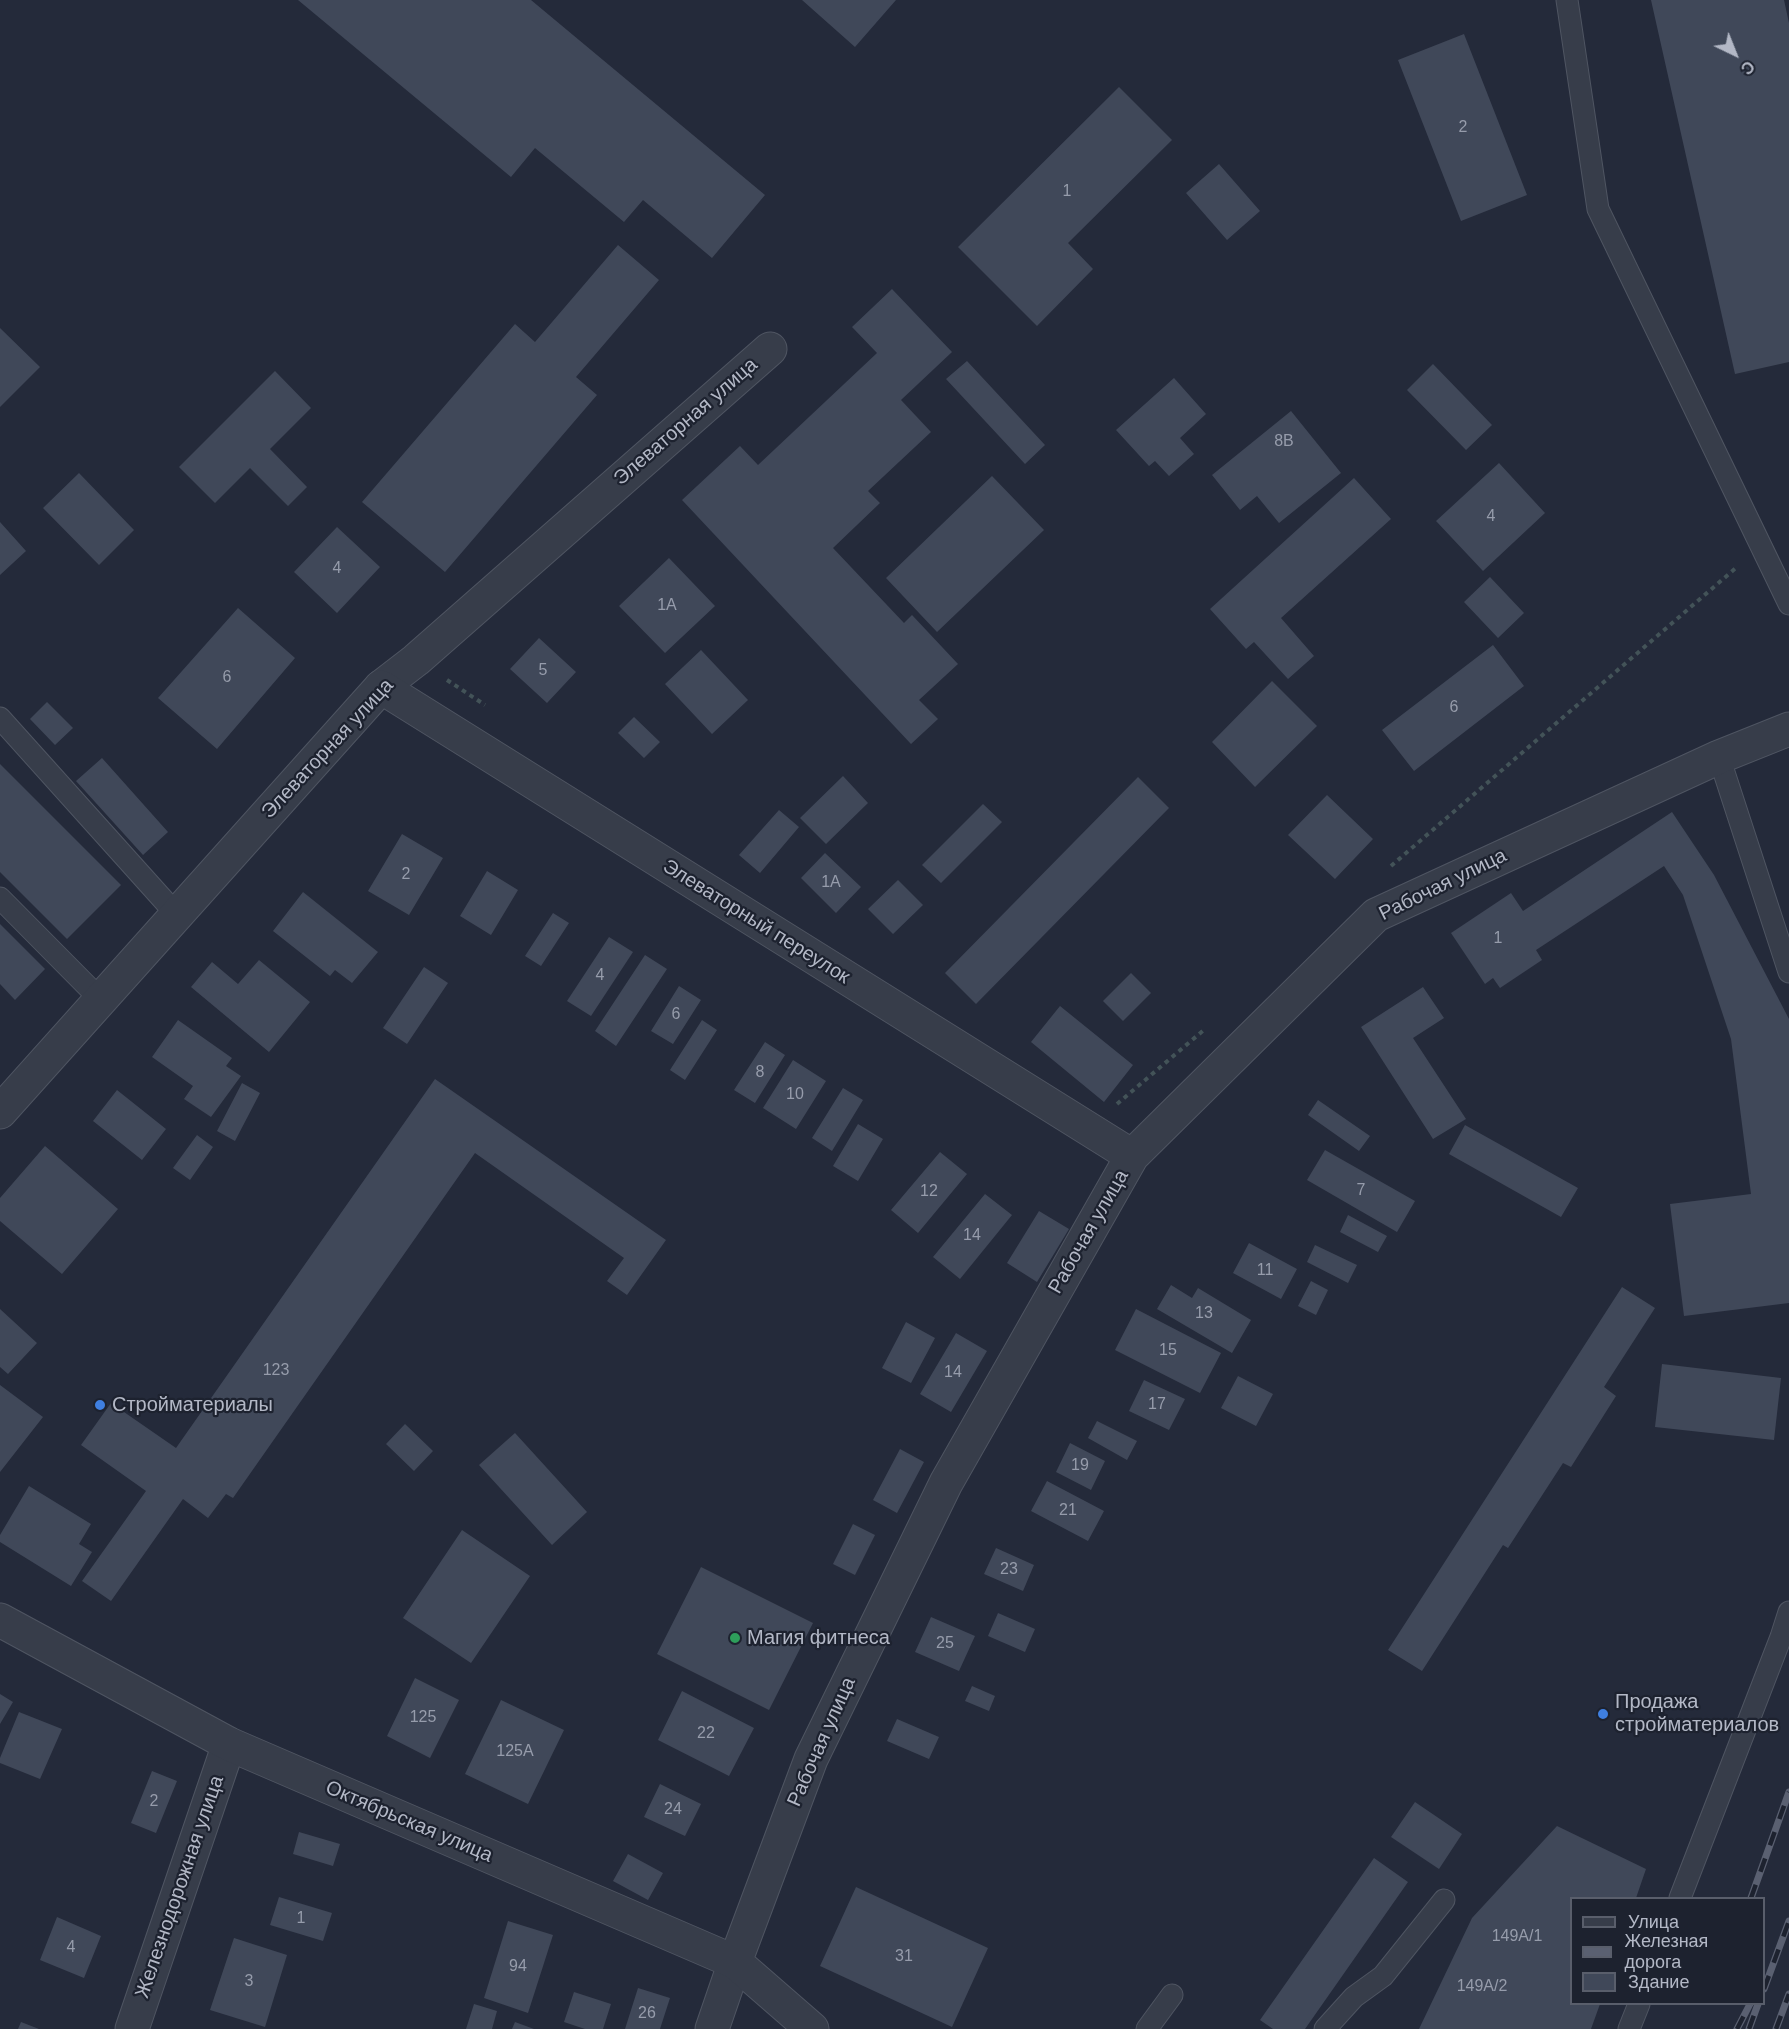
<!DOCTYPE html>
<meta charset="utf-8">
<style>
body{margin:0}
#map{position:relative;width:1789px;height:2029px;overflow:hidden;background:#242a3a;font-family:Arial,sans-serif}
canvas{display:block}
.legend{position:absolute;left:1570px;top:1897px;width:195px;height:108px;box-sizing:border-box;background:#1d222f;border:2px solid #595e6b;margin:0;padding:8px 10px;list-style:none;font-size:18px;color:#b3b8c6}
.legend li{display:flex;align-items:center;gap:12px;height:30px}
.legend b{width:30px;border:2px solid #595e6b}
.north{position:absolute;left:1705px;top:24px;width:60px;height:60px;-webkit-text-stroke:4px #1d222f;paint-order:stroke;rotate:137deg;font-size:16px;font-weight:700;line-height:24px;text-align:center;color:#b3b8c6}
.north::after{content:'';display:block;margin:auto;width:21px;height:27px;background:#b3b8c6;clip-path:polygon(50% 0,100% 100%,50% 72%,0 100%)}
</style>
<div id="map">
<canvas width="1789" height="2029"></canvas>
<ul class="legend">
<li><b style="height:8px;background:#373d4a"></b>Улица</li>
<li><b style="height:8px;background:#5a6071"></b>Железная дорога</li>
<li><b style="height:16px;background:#404859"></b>Здание</li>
</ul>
<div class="north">С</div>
</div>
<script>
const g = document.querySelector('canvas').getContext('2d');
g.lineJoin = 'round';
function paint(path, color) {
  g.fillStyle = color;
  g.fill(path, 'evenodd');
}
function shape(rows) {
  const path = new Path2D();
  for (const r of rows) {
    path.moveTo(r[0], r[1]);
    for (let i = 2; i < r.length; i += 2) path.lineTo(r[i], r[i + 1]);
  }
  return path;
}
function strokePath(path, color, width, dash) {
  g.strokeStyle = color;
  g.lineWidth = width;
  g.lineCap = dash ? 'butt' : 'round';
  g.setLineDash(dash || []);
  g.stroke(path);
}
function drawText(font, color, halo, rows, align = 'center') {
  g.font = font + ' Arial,sans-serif';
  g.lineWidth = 4.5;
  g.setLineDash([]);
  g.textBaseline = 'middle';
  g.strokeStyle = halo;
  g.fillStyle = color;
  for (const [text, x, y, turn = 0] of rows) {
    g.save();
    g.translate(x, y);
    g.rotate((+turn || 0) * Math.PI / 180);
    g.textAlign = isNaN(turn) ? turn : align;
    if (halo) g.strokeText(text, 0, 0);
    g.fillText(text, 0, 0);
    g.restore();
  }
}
const building = shape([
 [298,0,531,0,765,195,712,258,643,200,624,222,535,148,511,177],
 [802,0,896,0,855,47],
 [1651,0,1784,0,1789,23,1789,362,1735,374],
 [1464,34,1527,195,1461,221,1398,60],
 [1119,87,1172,140,1068,243,1093,269,1037,326,958,247],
 [1219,164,1260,211,1227,240,1186,193],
 [618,245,659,280,576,377,597,395,445,572,362,502,515,324,535,342],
 [892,289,952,352,901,400,931,432,868,491,880,503,833,548,904,623,912,615,958,664,919,700,938,719,911,744,682,500,740,446,758,465,877,353,852,327],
 [0,328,40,367,0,407],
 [967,361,1045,445,1025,464,946,379],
 [1433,364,1492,425,1466,450,1407,390],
 [275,371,311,408,270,449,307,487,288,506,250,468,215,503,179,467],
 [1174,378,1206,414,1180,438,1194,454,1169,476,1155,461,1149,466,1116,430],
 [1291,411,1341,473,1279,523,1257,496,1240,510,1212,475],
 [1499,463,1545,513,1483,571,1436,521],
 [79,473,134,530,99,565,43,508],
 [992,476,1044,530,937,632,886,578],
 [1354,478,1391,519,1281,618,1314,656,1288,679,1254,642,1246,649,1210,609],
 [0,522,26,551,0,575],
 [337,527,380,567,337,613,294,572],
 [669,558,715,606,665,653,619,606],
 [1490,577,1524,613,1498,638,1464,602],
 [238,608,295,658,217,749,158,698],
 [539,638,576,672,547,703,510,669],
 [1493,645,1524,686,1414,771,1382,730],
 [701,650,748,700,712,734,665,684],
 [1272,681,1317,726,1255,787,1212,742],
 [47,702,73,728,55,745,30,719],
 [634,717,660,742,644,758,618,733],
 [102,758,168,832,143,855,76,781],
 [0,764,121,885,67,939,0,872],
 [843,776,868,803,826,844,800,818],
 [1138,777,1169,808,976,1004,945,973],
 [1327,795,1373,839,1335,879,1288,835],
 [983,804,1002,822,941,883,922,865],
 [779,810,799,827,760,873,739,855],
 [1672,812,1714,875,1789,1019,1789,1303,1684,1316,1670,1204,1751,1194,1731,1039,1683,895,1664,866,1536,950,1542,960,1500,988,1493,978,1485,984,1451,933,1511,893,1523,911],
 [402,834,443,858,409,915,368,891],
 [825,853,861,887,836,913,801,878],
 [487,871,518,890,491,935,460,916],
 [898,880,923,905,893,934,868,909],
 [303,892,378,952,352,983,335,970,330,976,273,931],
 [553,913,569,923,541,966,525,956],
 [0,924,45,969,15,1000,0,984],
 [609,937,633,952,591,1016,567,1001],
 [645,955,667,969,616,1046,595,1031],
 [259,960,310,1002,269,1052,191,987,212,962,238,984],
 [424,967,448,983,407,1044,383,1028],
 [1131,973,1151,993,1123,1021,1103,1001],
 [679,986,701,1000,673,1044,651,1031],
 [1423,987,1444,1018,1413,1038,1466,1119,1433,1139,1361,1027],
 [1060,1006,1133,1065,1104,1102,1031,1042],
 [178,1020,232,1058,226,1066,241,1076,211,1117,184,1099,193,1086,152,1057],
 [702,1020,717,1030,685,1080,670,1070],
 [765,1042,785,1055,755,1103,734,1090],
 [793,1060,826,1081,796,1129,763,1108],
 [435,1079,666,1240,627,1295,607,1281,624,1258,475,1153,233,1498,226,1494,208,1518,183,1499,111,1601,82,1581,146,1491,81,1445,111,1403,176,1448],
 [242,1083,260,1093,235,1141,217,1131],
 [843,1088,863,1100,832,1151,812,1138],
 [117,1090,166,1129,142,1160,93,1121],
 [1318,1100,1370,1136,1359,1151,1308,1115],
 [858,1124,883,1139,858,1181,833,1166],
 [1465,1125,1578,1188,1561,1217,1449,1154],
 [197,1135,213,1147,190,1180,173,1168],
 [45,1146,118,1209,62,1274,0,1221,0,1198],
 [1325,1150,1415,1201,1397,1232,1307,1180],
 [940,1152,967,1174,918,1233,891,1210],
 [985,1194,1012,1215,960,1279,933,1257],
 [1039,1211,1069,1229,1037,1282,1007,1263],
 [1348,1215,1387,1236,1378,1252,1340,1232],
 [1249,1243,1297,1269,1281,1299,1233,1273],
 [1315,1245,1357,1265,1348,1283,1307,1262],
 [1311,1281,1328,1290,1316,1315,1298,1306],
 [1171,1285,1192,1298,1198,1288,1251,1320,1232,1353,1157,1309],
 [1622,1287,1655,1308,1604,1387,1616,1396,1571,1467,1563,1463,1508,1548,1503,1545,1422,1671,1388,1650],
 [0,1309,37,1343,8,1374,0,1367],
 [1136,1309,1221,1353,1200,1393,1115,1350],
 [906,1322,935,1338,911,1383,882,1368],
 [956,1333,987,1351,951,1412,920,1394],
 [1662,1364,1781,1378,1774,1440,1655,1427],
 [1238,1376,1273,1394,1256,1426,1221,1408],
 [1144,1380,1185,1399,1169,1430,1129,1411],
 [0,1385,43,1417,0,1472],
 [1097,1421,1137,1441,1127,1460,1088,1438],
 [405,1424,433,1451,414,1471,386,1444],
 [515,1433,587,1512,552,1545,479,1465],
 [1070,1443,1105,1461,1091,1490,1056,1472],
 [900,1449,924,1462,897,1513,873,1500],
 [1047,1481,1104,1511,1088,1541,1031,1511],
 [29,1486,91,1524,79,1544,92,1552,71,1586,0,1542,0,1535],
 [853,1524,875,1535,855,1575,833,1564],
 [462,1530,530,1576,471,1663,403,1618],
 [996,1548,1034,1565,1023,1591,984,1574],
 [701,1567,813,1623,769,1710,657,1654],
 [998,1613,1035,1629,1025,1652,988,1636],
 [931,1617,975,1636,959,1671,915,1652],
 [415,1678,459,1700,430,1758,387,1736],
 [972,1686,995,1696,989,1711,965,1701],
 [682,1691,754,1728,729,1776,658,1740],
 [0,1694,13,1702,0,1724],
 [501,1700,564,1730,528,1804,465,1774],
 [19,1712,62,1729,40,1779,0,1763,0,1758],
 [897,1719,939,1737,929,1759,887,1741],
 [152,1771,177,1781,156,1833,131,1823],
 [660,1784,701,1804,685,1836,644,1817],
 [1415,1802,1462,1834,1439,1869,1391,1837],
 [1557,1826,1646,1869,1636,1898,1572,1898,1572,2004,1600,2004,1591,2029,1419,2029,1472,1918],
 [299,1832,340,1844,333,1866,293,1854],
 [628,1854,663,1873,648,1900,613,1881],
 [1374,1858,1408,1882,1305,2029,1273,2029,1260,2020],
 [856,1887,988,1948,952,2027,820,1966],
 [279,1897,332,1913,323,1941,270,1925],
 [57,1917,101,1936,84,1978,40,1960],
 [508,1921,553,1935,528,2013,484,1998],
 [234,1938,287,1955,265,2027,210,2010],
 [638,1988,670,1998,660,2029,625,2029],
 [574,1992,611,2004,603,2029,585,2029,564,2022],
 [474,2004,497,2011,492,2029,466,2029],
 [21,2022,39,2029,18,2029],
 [515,2022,534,2029,512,2029]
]);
const path = shape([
 [447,680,485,705],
 [1391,866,1737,567],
 [1117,1104,1205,1029]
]);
const service = shape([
 [1567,0,1598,209,1789,604],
 [0,718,177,915],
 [1719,757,1789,972],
 [0,898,101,1000],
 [1680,1898,1781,1637,1789,1612],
 [1147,2029,1172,1995],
 [1325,2029,1354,1997,1383,1976,1444,1900],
 [1629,2029,1639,2004]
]);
const minor = shape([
 [381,687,416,660,770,349],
 [132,2029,229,1744],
 [712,2029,735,1962]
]);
const tertiary = shape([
 [0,1112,381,687,1132,1156],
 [0,1620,229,1744,735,1962,812,2029],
 [735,1962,811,1759,946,1483,1132,1156,1376,915,1719,757,1789,729]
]);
const rail = shape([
 [1751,1898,1789,1792],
 [1764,1989,1789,1921],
 [1737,2029,1750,2004],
 [1749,2029,1758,2004],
 [1776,2029,1789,1994]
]);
const markers = [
 [100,1405,6,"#3f7fe0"],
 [735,1638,6,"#2e9e5b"],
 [1603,1714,6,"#3f7fe0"]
];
const numberNames = [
 ["2",1463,128],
 ["1",1067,192],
 ["8В",1284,442],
 ["4",1491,517],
 ["4",337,569],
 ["1А",667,606],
 ["5",543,671],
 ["6",227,678],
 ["6",1454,708],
 ["2",406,875],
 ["1А",831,883],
 ["1",1498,939],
 ["4",600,976],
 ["6",676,1015],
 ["8",760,1073],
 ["10",795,1095],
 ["7",1361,1191],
 ["12",929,1192],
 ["14",972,1236],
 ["11",1265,1271],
 ["13",1204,1314],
 ["15",1168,1351],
 ["123",276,1371],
 ["14",953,1373],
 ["17",1157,1405],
 ["19",1080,1466],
 ["21",1068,1511],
 ["23",1009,1570],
 ["25",945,1644],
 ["125",423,1718],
 ["22",706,1734],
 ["125А",515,1752],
 ["2",154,1802],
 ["24",673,1810],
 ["1",301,1919],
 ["149А/1",1517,1937],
 ["4",71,1948],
 ["31",904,1957],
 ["94",518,1967],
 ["3",249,1982],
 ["149А/2",1482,1987],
 ["26",647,2014]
];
const streetNames = [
 ["Элеваторная улица",686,422,-41],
 ["Элеваторная улица",328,749,-47],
 ["Рабочая улица",1443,885,-26],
 ["Элеваторный переулок",756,922,32],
 ["Рабочая улица",1089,1232,-60],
 ["Рабочая улица",822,1742,-66],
 ["Октябрьская улица",409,1822,23],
 ["Железнодорожная улица",180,1887,-71]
];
const poiNames = [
 ["Стройматериалы",112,1405],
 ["Магия фитнеса",747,1638],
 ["Продажа",1615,1702],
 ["стройматериалов",1615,1725]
];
paint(building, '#404859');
strokePath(service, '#4f5562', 23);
strokePath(minor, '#4f5562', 35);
strokePath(tertiary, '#4f5562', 35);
strokePath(path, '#435358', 4, [4.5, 4.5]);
strokePath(service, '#373d4a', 21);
strokePath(minor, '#373d4a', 33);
strokePath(tertiary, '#373d4a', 33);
strokePath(rail, '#5a6071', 7);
strokePath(rail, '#1d222f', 4.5, [14]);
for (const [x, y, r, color] of markers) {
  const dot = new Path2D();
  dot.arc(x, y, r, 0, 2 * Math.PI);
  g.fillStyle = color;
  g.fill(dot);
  strokePath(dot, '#1d222f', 2);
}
drawText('16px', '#969cab', null, numberNames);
drawText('20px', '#b3b8c6', '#1d222f', streetNames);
drawText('20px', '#b3b8c6', '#1d222f', poiNames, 'left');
</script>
